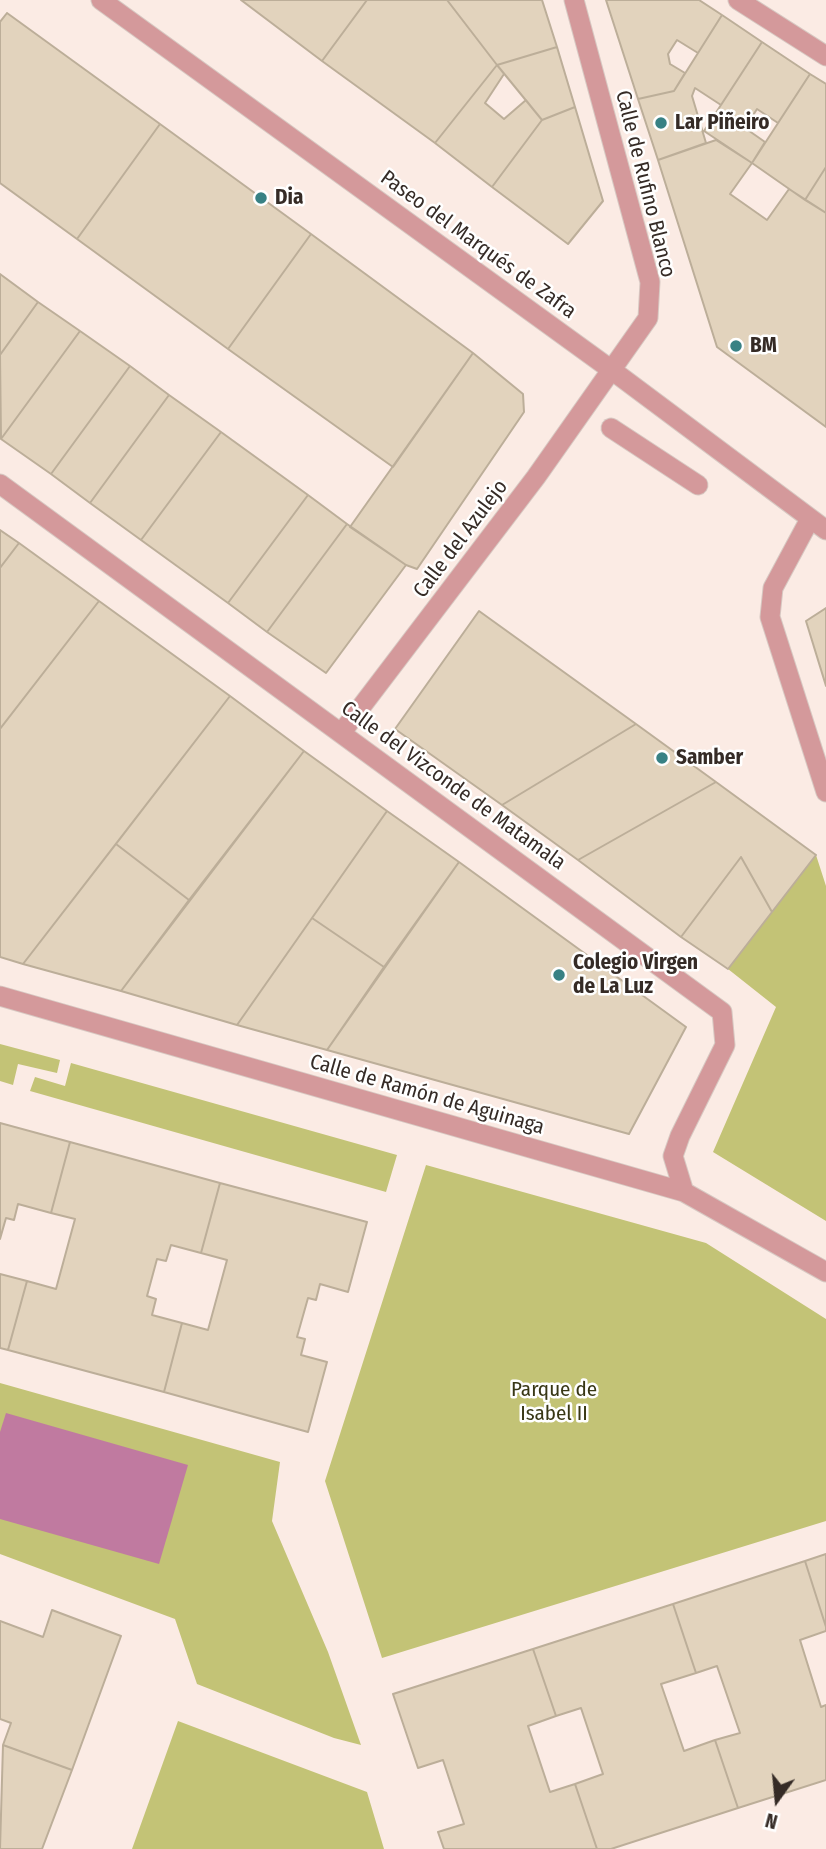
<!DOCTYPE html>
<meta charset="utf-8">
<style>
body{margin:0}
#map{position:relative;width:826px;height:1849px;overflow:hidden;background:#fbebe4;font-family:"Fira Sans Condensed",sans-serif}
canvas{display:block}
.north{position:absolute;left:742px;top:1765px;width:70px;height:70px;-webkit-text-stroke:5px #fff;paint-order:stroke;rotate:195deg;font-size:19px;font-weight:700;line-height:28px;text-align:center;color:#352b26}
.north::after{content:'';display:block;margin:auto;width:24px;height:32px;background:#352b26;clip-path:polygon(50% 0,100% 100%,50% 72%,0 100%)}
</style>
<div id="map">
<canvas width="826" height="1849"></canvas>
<div class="north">N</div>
</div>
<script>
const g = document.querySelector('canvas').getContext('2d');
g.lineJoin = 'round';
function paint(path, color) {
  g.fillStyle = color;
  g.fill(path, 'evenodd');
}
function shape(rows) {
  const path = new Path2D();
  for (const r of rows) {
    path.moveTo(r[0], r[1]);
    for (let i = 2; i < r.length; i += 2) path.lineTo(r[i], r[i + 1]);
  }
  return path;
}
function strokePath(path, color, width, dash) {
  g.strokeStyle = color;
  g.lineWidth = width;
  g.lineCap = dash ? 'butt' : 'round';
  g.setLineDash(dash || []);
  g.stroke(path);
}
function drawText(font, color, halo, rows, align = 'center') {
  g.font = font + ' "Fira Sans Condensed",sans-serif';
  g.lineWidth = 5;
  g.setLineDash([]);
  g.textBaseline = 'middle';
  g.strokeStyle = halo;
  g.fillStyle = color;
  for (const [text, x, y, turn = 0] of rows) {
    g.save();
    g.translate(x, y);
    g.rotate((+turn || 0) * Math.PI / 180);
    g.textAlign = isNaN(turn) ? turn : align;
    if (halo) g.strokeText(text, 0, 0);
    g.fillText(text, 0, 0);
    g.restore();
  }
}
const green = shape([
 [816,855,826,886,826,1221,713,1152,776,1007,728,969],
 [0,1044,60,1060,57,1073,18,1064,13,1085,0,1081],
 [71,1063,397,1155,386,1192,30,1091,35,1077,65,1086],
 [426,1165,706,1243,826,1319,826,1521,382,1658,325,1481],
 [0,1383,280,1462,272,1521,328,1652,361,1745,334,1738,197,1684,175,1619,0,1554],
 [178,1721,367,1792,384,1849,132,1849]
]);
const water = shape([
 [6,1413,188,1465,159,1564,0,1519,0,1432]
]);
const building = shape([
 [241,0,367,0,322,61,241,0],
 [367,0,447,0,497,65,435,143,322,61,367,0],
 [447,0,542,0,557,47,497,65,447,0],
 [606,0,699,0,722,15,698,53,677,40,668,54,670,64,685,73,674,91,638,99,606,0],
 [7,13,160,124,77,239,0,183,0,22,7,13],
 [722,15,762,42,721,105,695,88,692,96,706,143,658,160,638,99,674,91,722,15],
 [762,42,810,74,778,123,757,109,745,128,765,142,752,163,704,131,762,42],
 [557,47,575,107,542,120,497,65,557,47],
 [497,65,504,74,485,103,504,119,526,100,542,120,492,187,435,143,497,65],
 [810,74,826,84,826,167,805,200,752,163,810,74],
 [575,107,603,201,568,244,492,187,542,120,575,107],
 [160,124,311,234,228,349,77,239,160,124],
 [716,140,752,163,730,194,767,220,789,189,826,213,826,427,717,347,658,160,716,140],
 [826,167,826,213,805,200,826,167],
 [311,234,473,353,393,467,228,349,311,234],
 [0,274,38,302,0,355,0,274],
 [38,302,80,331,1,439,0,355,38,302],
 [80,331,130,366,51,474,1,439,80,331],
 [473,353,523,394,524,412,417,569,406,565,350,527,473,353],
 [130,366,169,395,90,503,51,474,130,366],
 [169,395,221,432,141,540,90,503,169,395],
 [221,432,308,495,228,603,141,540,221,432],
 [308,495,347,524,267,632,228,603,308,495],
 [347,524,406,565,326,673,267,632,347,524],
 [0,530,19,543,0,568,0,530],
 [19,543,99,601,0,729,0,568,19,543],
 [99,601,230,696,23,964,0,957,0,729,99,601],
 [826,608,826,686,806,621,826,608],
 [479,611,636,724,502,805,395,729,479,611],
 [230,696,304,751,189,900,116,844,230,696],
 [636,724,716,782,578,860,502,805,636,724],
 [304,751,387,811,237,1025,121,991,304,751],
 [716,782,816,855,772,912,741,857,681,937,578,860,716,782],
 [387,811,459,862,384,967,312,918,387,811],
 [116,844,189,900,121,991,23,964,116,844],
 [741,857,772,912,728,969,681,937,741,857],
 [459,862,686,1027,629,1134,327,1050,459,862],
 [312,918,384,967,327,1050,237,1025,312,918],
 [0,1123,70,1142,51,1213,18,1204,14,1220,6,1218,0,1239,0,1123],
 [70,1142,220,1183,201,1253,171,1245,166,1261,157,1259,147,1296,156,1299,152,1315,182,1323,164,1392,8,1350,27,1281,56,1289,75,1219,51,1213,70,1142],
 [220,1183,367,1222,348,1292,320,1284,316,1300,308,1298,297,1337,305,1339,301,1355,327,1362,308,1432,164,1392,182,1323,208,1330,227,1260,201,1253,220,1183],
 [0,1274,27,1281,8,1350,0,1348,0,1274],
 [826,1554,826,1627,805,1561,826,1554],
 [805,1561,826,1627,826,1631,800,1640,821,1707,826,1705,826,1780,738,1808,715,1740,740,1733,717,1666,696,1673,673,1604,805,1561],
 [673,1604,696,1673,661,1684,684,1751,715,1740,738,1808,611,1849,597,1849,575,1784,603,1774,581,1708,556,1716,533,1649,673,1604],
 [52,1610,121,1636,72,1770,3,1745,11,1723,0,1719,0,1621,43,1637,52,1610],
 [533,1649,556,1716,528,1726,550,1792,575,1784,597,1849,444,1849,438,1832,464,1824,443,1760,418,1768,393,1694,533,1649],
 [3,1745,72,1770,42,1849,0,1849,3,1745]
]);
const pedestrian = shape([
 [611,428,698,485]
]);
const minor = shape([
 [101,0,613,371,826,530],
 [738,0,826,56],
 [0,484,722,1012,725,1045,680,1136,673,1156,684,1192],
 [810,519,773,588,770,617,826,792],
 [342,732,536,477,648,318,650,282,574,0],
 [0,996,684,1192,826,1272]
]);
const markers = [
 [661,123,7,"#388184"],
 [261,198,7,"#388184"],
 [736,346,7,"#388184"],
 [662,758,7,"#388184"],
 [559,975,7,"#388184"]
];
const poiNames = [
 ["Lar Piñeiro",675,123],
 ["Dia",275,198],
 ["BM",750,346],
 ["Samber",676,758],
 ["Colegio Virgen",573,963],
 ["de La Luz",573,987]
];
const streetNames = [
 ["Calle de Rufino Blanco",645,184,76],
 ["Paseo del Marqués de Zafra",478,245,36],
 ["Calle del Azulejo",461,539,-53],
 ["Calle del Vizconde de Matamala",453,786,36],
 ["Calle de Ramón de Aguinaga",427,1095,16]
];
const parkNames = [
 ["Parque de",554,1390],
 ["Isabel II",554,1414]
];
paint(green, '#c3c376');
paint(water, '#c07aa0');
paint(building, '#e2d3bd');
strokePath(building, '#bcae99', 2);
strokePath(pedestrian, '#d7c8c2', 21);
strokePath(minor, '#d7c8c2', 21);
strokePath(pedestrian, '#d4999b', 19);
strokePath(minor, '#d4999b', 19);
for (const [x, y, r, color] of markers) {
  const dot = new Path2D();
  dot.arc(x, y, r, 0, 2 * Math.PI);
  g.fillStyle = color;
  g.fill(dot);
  strokePath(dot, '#fff', 2.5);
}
drawText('bold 21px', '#352b26', '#fff', poiNames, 'left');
drawText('21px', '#352b26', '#fff', streetNames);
drawText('21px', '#383715', '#fff', parkNames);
</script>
